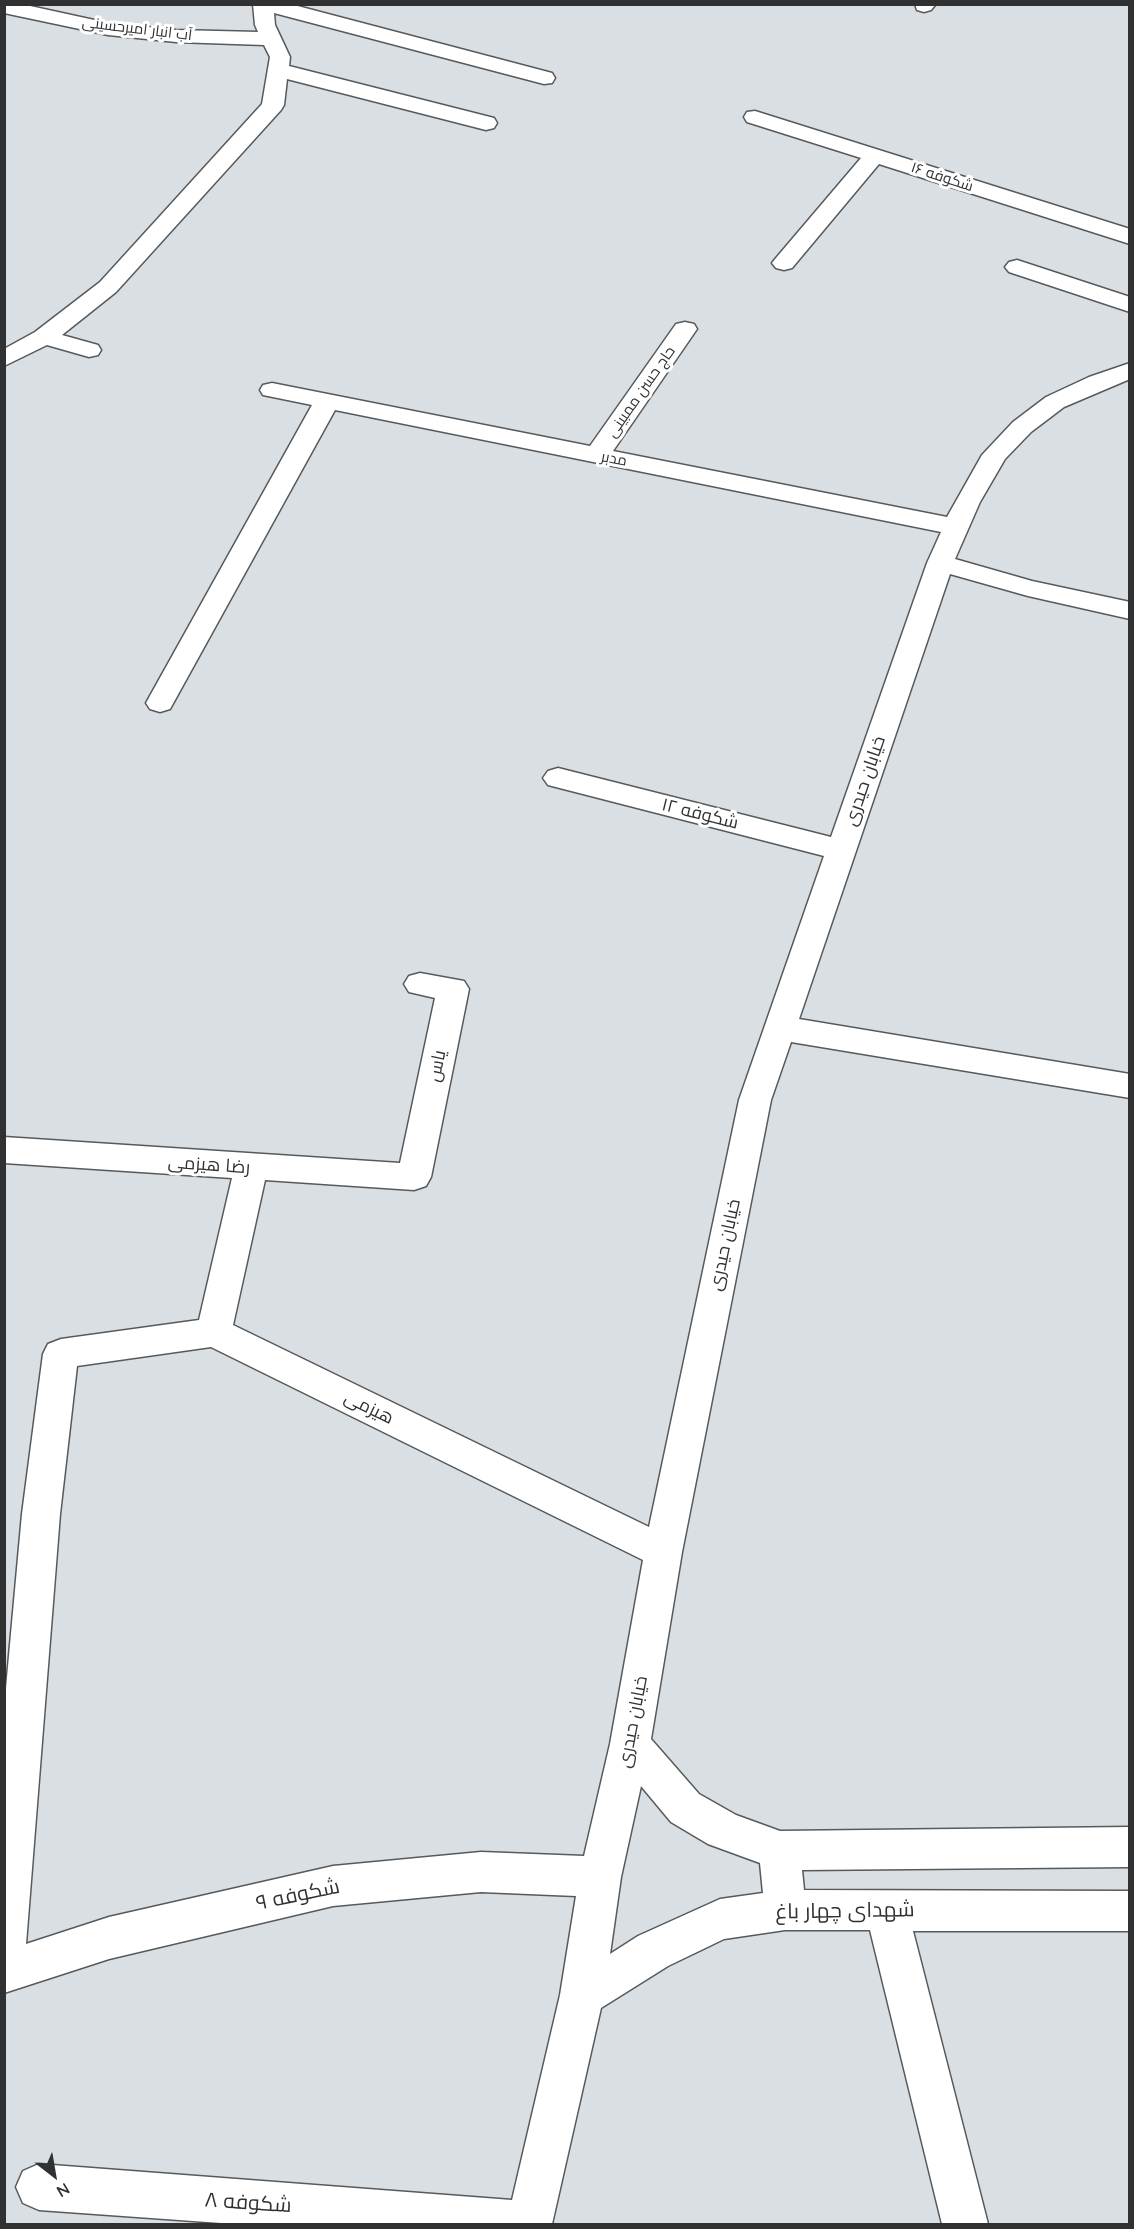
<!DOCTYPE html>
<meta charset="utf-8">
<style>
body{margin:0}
#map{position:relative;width:1134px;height:2229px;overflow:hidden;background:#dadfe3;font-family:Quicksand,sans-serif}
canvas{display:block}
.frame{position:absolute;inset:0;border:6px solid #2f3133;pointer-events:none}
.north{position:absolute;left:24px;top:2145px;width:60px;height:60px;-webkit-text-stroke:4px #fff;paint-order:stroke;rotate:149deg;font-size:16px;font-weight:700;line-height:24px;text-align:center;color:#2f3133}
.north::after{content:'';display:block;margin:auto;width:21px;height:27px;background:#2f3133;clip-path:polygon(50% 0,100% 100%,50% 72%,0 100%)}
</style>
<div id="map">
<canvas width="1134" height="2229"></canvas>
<div class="frame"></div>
<div class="north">N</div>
</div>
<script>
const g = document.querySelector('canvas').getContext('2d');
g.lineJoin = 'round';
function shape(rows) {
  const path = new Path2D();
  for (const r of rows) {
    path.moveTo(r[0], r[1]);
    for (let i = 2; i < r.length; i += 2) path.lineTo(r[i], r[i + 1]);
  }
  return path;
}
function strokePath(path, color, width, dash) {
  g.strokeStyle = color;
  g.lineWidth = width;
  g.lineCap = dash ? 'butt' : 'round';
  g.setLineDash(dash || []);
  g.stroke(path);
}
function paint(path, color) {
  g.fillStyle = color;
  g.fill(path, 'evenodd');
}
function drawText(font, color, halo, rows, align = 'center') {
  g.font = font + ' Quicksand,Cairo,sans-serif';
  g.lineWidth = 6;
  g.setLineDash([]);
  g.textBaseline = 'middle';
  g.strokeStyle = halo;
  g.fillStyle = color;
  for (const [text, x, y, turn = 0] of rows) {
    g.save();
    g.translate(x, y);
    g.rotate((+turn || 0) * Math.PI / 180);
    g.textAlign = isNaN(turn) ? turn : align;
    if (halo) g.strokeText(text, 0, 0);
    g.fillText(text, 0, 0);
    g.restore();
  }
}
const minor = shape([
 [4,4,21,4,108,23,176,30,258,32,255,25,253,4,290,4,552,73,555,78,552,83,544,84,274,13,275,25,290,57,289,66,494,118,497,123,494,128,486,130,287,79,284,105,281,110,116,292,62,335,98,345,101,350,98,355,89,357,47,345,4,366,4,349,35,332,100,282,262,104,270,57,264,45,176,42,108,35,4,13,4,4],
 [915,4,936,4,931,10,924,12,917,10,915,4],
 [755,111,1130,229,1130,244,879,164,792,268,784,270,776,268,772,263,776,258,861,158,747,122,744,117,747,112,755,111],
 [1017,260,1130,297,1130,312,1009,272,1005,267,1009,262,1017,260],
 [685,322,694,324,697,329,613,451,947,517,982,455,1013,422,1046,397,1089,377,1130,363,1130,379,1064,407,1031,432,1005,459,980,502,955,559,1032,581,1130,602,1130,619,1028,596,950,574,799,1019,1130,1074,1130,1098,791,1042,771,1100,682,1552,651,1739,699,1794,736,1815,780,1831,1130,1827,1130,1867,802,1870,804,1890,1130,1891,1130,1931,913,1931,988,2224,942,2224,870,1930,785,1930,724,1939,668,1966,601,2008,552,2224,235,2224,39,2210,23,2203,16,2187,23,2171,39,2164,512,2200,560,1995,576,1896,481,1892,333,1906,109,1959,4,1993,4,1710,22,1514,43,1354,48,1344,61,1339,199,1320,232,1178,4,1163,4,1137,400,1163,435,998,409,992,404,984,409,976,420,973,464,981,469,989,431,1177,426,1186,414,1190,265,1180,233,1325,649,1527,739,1100,824,856,548,785,543,778,548,771,558,768,831,837,927,563,941,532,335,410,170,709,160,712,150,709,146,703,312,405,263,395,260,390,263,385,272,383,590,446,676,324,685,322],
 [211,1347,643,1560,610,1744,584,1856,481,1852,333,1866,109,1917,26,1944,60,1514,77,1366,211,1347],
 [641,1786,671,1822,708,1844,760,1863,763,1893,720,1899,638,1936,610,1954,621,1877,641,1786]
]);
const farStreetnames = [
 ["آب انبار امیرحسینی",137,29,7],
 ["شکوفه ۱۶",942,177,18],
 ["حاج حسن ممبینی",641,392,-55],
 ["مدبر",614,459,11]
];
const streetNames = [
 ["خیابان حیدری",865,781,-71],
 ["شکوفه ۱۲",700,814,14],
 ["یاس",437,1066,-78],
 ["رضا هیزمی",209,1165,4],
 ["خیابان حیدری",725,1245,-78],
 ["هیزمی",369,1408,26],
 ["خیابان حیدری",633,1722,-79]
];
const nearStreetnames = [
 ["شکوفه ۹",298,1895,-12],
 ["شهدای چهار باغ",845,1911,-1],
 ["شکوفه ۸",248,2203,4]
];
strokePath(minor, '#565a5d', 3);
paint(minor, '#fff');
drawText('15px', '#2f3133', '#fff', farStreetnames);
drawText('18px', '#2f3133', '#fff', streetNames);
drawText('21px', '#2f3133', '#fff', nearStreetnames);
</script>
